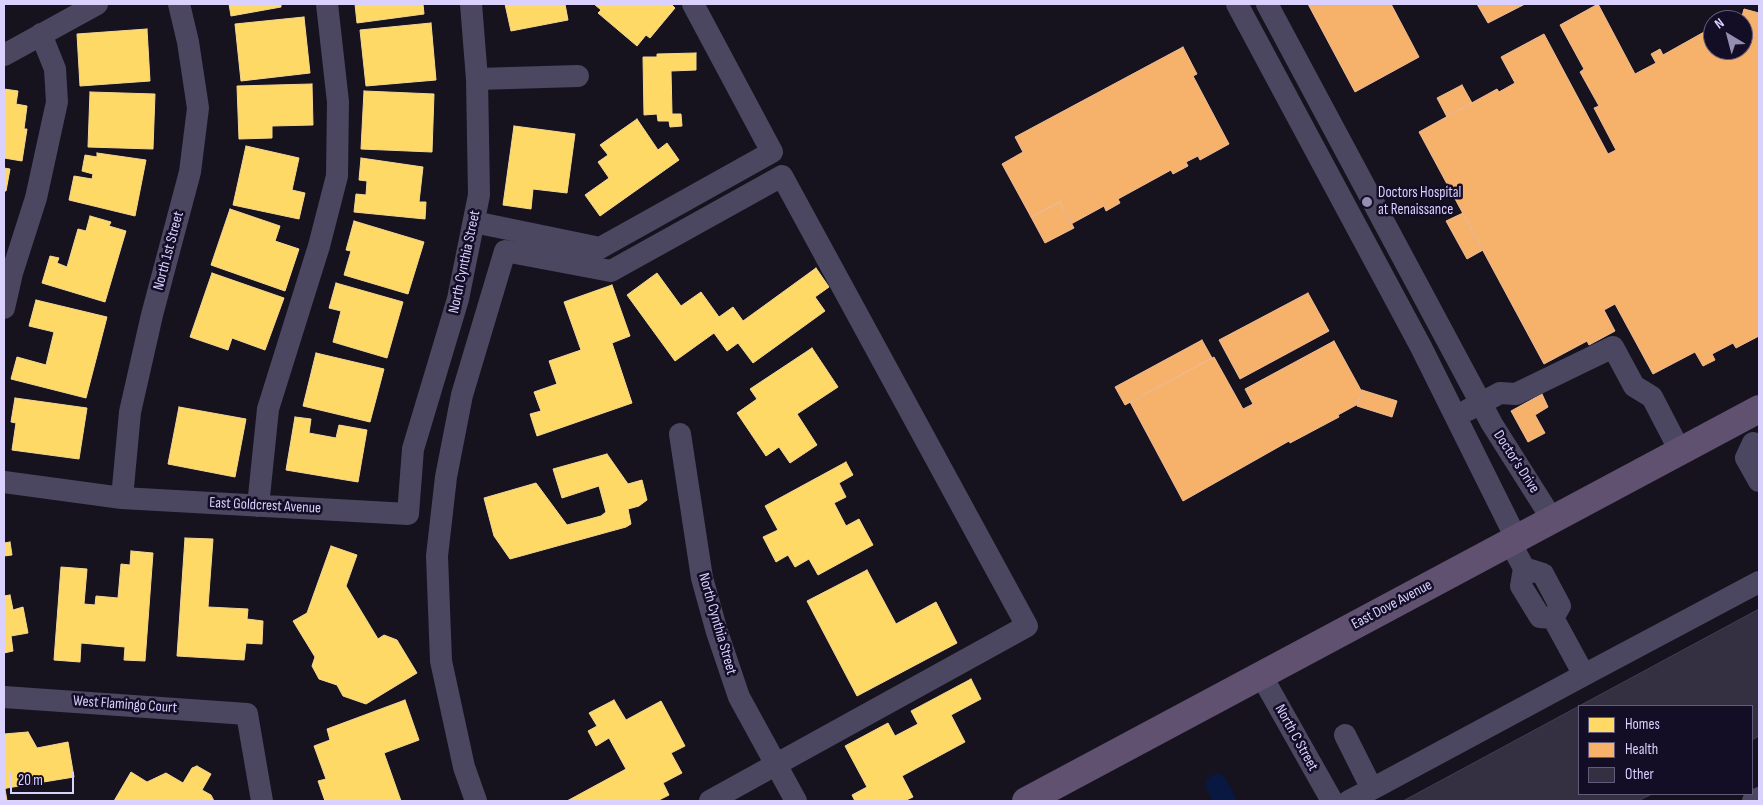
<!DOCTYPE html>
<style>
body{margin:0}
#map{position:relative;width:1763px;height:805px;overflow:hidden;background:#16131f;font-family:"Sofia Sans Condensed",sans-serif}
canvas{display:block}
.frame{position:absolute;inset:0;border:5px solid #dad1ff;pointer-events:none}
.legend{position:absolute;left:1578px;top:705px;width:175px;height:90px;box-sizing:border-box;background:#130d25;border:1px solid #635b7c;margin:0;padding:6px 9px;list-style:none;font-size:15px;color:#dad1ff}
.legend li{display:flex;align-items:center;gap:10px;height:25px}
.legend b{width:25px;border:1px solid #635b7c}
.north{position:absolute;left:1703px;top:10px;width:50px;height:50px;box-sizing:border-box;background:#130d25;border:1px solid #635b7c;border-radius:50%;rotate:323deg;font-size:14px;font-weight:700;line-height:20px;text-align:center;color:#dad1ff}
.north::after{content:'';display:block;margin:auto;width:18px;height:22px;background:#958eb1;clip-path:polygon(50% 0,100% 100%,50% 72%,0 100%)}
.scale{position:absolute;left:10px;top:772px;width:64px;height:22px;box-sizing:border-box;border:2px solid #dad1ff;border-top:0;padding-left:6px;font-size:15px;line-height:18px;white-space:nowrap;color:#dad1ff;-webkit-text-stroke:4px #130d25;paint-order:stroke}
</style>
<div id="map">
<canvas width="1763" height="805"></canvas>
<div class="frame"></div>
<ul class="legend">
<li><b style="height:14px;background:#ffd966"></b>Homes</li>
<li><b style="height:14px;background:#f6b26b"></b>Health</li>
<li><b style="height:14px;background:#343042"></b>Other</li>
</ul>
<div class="north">N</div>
<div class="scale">20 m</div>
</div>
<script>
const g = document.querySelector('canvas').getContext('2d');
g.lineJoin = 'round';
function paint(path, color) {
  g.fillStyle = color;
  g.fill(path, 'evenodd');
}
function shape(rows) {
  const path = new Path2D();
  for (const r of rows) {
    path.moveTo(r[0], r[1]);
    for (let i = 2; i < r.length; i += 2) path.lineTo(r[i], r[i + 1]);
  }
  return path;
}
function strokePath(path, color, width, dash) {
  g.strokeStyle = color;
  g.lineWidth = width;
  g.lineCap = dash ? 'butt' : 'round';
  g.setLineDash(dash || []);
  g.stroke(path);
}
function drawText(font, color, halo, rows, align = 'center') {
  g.font = font + ' "Sofia Sans Condensed",sans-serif';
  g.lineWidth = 5;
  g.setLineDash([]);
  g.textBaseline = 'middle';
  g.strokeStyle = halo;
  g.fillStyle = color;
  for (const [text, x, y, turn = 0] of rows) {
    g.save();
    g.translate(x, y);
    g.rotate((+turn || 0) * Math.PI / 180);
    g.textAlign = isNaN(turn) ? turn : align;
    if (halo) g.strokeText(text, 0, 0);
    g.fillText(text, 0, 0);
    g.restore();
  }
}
const homes = shape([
 [229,4,281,4,281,7,231,16,229,4],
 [355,4,423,4,424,14,357,23,355,4],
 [505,4,565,4,568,20,511,31,505,4],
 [594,4,671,4,675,8,650,38,646,35,637,46,598,13,601,10,594,4],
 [304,17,310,73,241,81,235,24,304,17],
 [431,23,436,80,366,86,360,30,431,23],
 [147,29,150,81,80,86,77,34,147,29],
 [696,53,696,70,671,71,672,114,681,114,682,126,670,127,669,121,658,121,657,114,644,115,643,57,657,57,657,54,696,53],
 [312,84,313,125,272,126,272,138,239,139,237,86,312,84],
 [4,89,18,91,16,104,27,106,24,129,27,129,22,161,4,158,4,89],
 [364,91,434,94,432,152,361,149,364,91],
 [90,92,155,94,153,149,88,147,90,92],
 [637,119,658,150,667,143,679,160,600,216,585,195,609,178,598,162,608,155,600,145,637,119],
 [514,126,575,134,567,193,533,189,531,209,503,205,514,126],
 [246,146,299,158,292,190,305,193,299,219,233,205,246,146],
 [97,153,146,160,135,216,69,200,74,176,92,179,93,174,82,171,85,155,97,157,97,153],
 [361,158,423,167,419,202,426,202,425,219,354,212,356,194,366,195,367,181,359,180,361,158],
 [4,168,10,169,6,191,4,191,4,168],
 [230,209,280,226,275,241,299,249,285,291,211,265,230,209],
 [90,216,111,222,109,226,126,231,105,302,42,283,50,256,59,258,57,263,67,267,78,229,86,231,90,216],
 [354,221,424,242,408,294,344,275,351,251,346,250,354,221],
 [816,268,829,287,815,297,825,311,753,363,738,343,727,351,714,333,675,361,627,295,657,273,681,306,701,292,719,317,733,307,743,321,816,268],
 [212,273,284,298,265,350,232,338,228,350,190,337,212,273],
 [336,283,403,302,387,358,333,342,341,311,329,308,336,283],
 [612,285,630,336,612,343,632,403,537,436,530,414,541,411,534,392,557,384,549,361,581,350,564,302,612,285],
 [36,300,107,317,86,398,11,379,17,357,46,365,54,332,29,326,36,300],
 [812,348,838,387,797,414,817,445,790,463,779,447,766,456,737,413,757,399,750,389,812,348],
 [316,353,384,369,370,422,303,406,316,353],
 [15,398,87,408,79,459,12,450,16,423,11,422,15,398],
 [179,407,246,419,235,477,168,464,179,407],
 [295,417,311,419,309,433,336,438,339,425,367,430,358,482,286,470,295,417],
 [607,454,628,484,642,480,647,500,639,506,628,509,631,524,626,527,510,559,494,536,484,498,536,483,567,525,601,516,606,512,599,486,562,498,553,469,607,454],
 [846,462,853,475,839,483,846,497,834,503,846,526,859,519,873,545,818,575,809,559,795,567,788,555,776,562,763,537,778,530,765,506,846,462],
 [185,538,213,539,208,607,248,609,247,619,263,621,262,644,246,643,244,660,177,656,185,538],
 [10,542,12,555,4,556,4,543,10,542],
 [331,546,357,555,346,586,378,639,384,635,397,640,417,673,366,704,343,696,337,685,319,679,312,666,315,657,293,621,307,613,331,546],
 [131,551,153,553,145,661,124,660,125,647,81,643,80,662,54,660,61,567,87,569,84,604,95,605,96,596,118,598,121,564,130,565,131,551],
 [867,570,896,624,936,602,957,643,857,696,807,601,867,570],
 [10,595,13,610,23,607,28,633,11,636,13,651,4,653,4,596,10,595],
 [971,679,981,699,951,715,965,742,902,776,913,797,904,801,855,801,852,795,867,787,845,746,888,723,895,736,918,724,911,711,971,679],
 [405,700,419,740,384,753,401,801,325,801,318,781,326,779,314,746,330,740,327,729,405,700],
 [614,700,626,720,661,701,685,746,671,753,682,773,663,783,669,795,657,801,567,801,626,769,609,738,596,746,588,731,597,726,589,713,614,700],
 [28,732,37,748,68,742,74,777,7,788,5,789,7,801,4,801,4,734,28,732],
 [197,766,211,774,202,790,211,795,214,801,114,801,131,772,147,782,166,773,183,783,192,768,197,766]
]);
const health = shape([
 [1308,4,1391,4,1419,57,1355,92,1308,4],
 [1477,4,1525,4,1488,23,1477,4],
 [1598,4,1635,74,1656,63,1651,54,1660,49,1663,55,1713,27,1713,50,1743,50,1746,26,1743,25,1743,20,1741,20,1744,9,1759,13,1759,336,1736,348,1733,343,1712,354,1715,360,1703,366,1695,352,1653,374,1615,304,1604,310,1615,331,1589,345,1587,341,1544,364,1419,132,1497,89,1499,92,1515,83,1501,57,1544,34,1608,154,1616,150,1594,108,1599,106,1580,72,1584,69,1560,25,1598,4],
 [1183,47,1197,74,1193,76,1229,144,1200,160,1198,156,1186,162,1188,166,1173,174,1171,170,1118,199,1120,203,1106,211,1104,206,1071,224,1060,202,1031,217,1002,164,1023,152,1015,137,1183,47],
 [1462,85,1472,103,1447,117,1437,98,1462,85],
 [1060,202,1074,228,1045,243,1031,217,1060,202],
 [1463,213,1483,250,1467,259,1446,221,1463,213],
 [1308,293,1329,331,1240,379,1219,340,1308,293],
 [1202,340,1212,358,1125,405,1115,387,1202,340],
 [1334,341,1362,392,1358,404,1338,415,1339,417,1290,443,1289,441,1183,501,1130,402,1214,357,1243,409,1253,404,1245,389,1334,341],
 [1362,390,1397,401,1392,417,1357,406,1362,390],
 [1542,394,1548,407,1535,415,1545,433,1528,442,1511,411,1542,394]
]);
const canal = shape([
 [1217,785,1225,801]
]);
const building = shape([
 [1759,609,1759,736,1752,740,1752,706,1579,706,1579,794,1652,794,1638,801,1403,801,1759,609]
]);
const minor = shape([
 [1237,4,1421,347,1516,538],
 [1267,4,1492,424,1552,519],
 [4,55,97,4],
 [477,79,578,76],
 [474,222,600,248,772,152,693,4],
 [4,308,12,273,36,198,57,102,55,69,41,34],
 [1468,410,1500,393,1516,394,1613,347,1634,386,1652,397,1680,451],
 [680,434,702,578,717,632,739,697,796,801],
 [1753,443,1746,458,1759,481],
 [4,482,122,498,408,514,413,449,458,299,479,195,477,79,471,4],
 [122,498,130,412,152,315,190,172,198,108,188,42,179,4],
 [258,506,268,409,319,246,337,176,338,102,327,4],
 [1510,542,1524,568,1521,586,1540,617,1553,618],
 [1524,568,1543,574,1560,606,1553,618],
 [1261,675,1332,801],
 [1584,675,1759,582],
 [4,697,247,714,262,801],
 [1345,735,1372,789,1584,675,1553,618],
 [476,801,464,767,441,661,437,556,446,477,462,395,505,251,611,271,782,176,1027,626,710,801],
 [1349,801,1372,789],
 [1753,801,1759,798]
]);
const major = shape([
 [1026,801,1759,409]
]);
const markers = [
 [1367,202,6,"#958eb1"]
];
const poiNames = [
 ["Doctors Hospital",1378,193],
 ["at Renaissance",1378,210]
];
const streetNames = [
 ["North 1st Street",169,251,-75],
 ["North Cynthia Street",465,262,-78],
 ["Doctor's Drive",1516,462,57],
 ["East Goldcrest Avenue",265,506,3],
 ["East Dove Avenue",1392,605,-28],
 ["North Cynthia Street",717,624,74],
 ["West Flamingo Court",125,705,4],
 ["North C Street",1296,738,61]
];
paint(homes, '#ffd966');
strokePath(homes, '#f4d794', 1);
paint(health, '#f6b26b');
strokePath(health, '#eebb97', 1);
strokePath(canal, '#081841', 22);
paint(building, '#343042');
strokePath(building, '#433c54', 1);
strokePath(minor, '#4b4760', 22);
strokePath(major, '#605171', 28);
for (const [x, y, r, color] of markers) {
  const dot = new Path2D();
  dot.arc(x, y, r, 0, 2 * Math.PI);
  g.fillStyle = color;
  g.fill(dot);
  strokePath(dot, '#130d25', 2);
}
drawText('15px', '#dad1ff', '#130d25', poiNames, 'left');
drawText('15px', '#dad1ff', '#130d25', streetNames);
</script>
